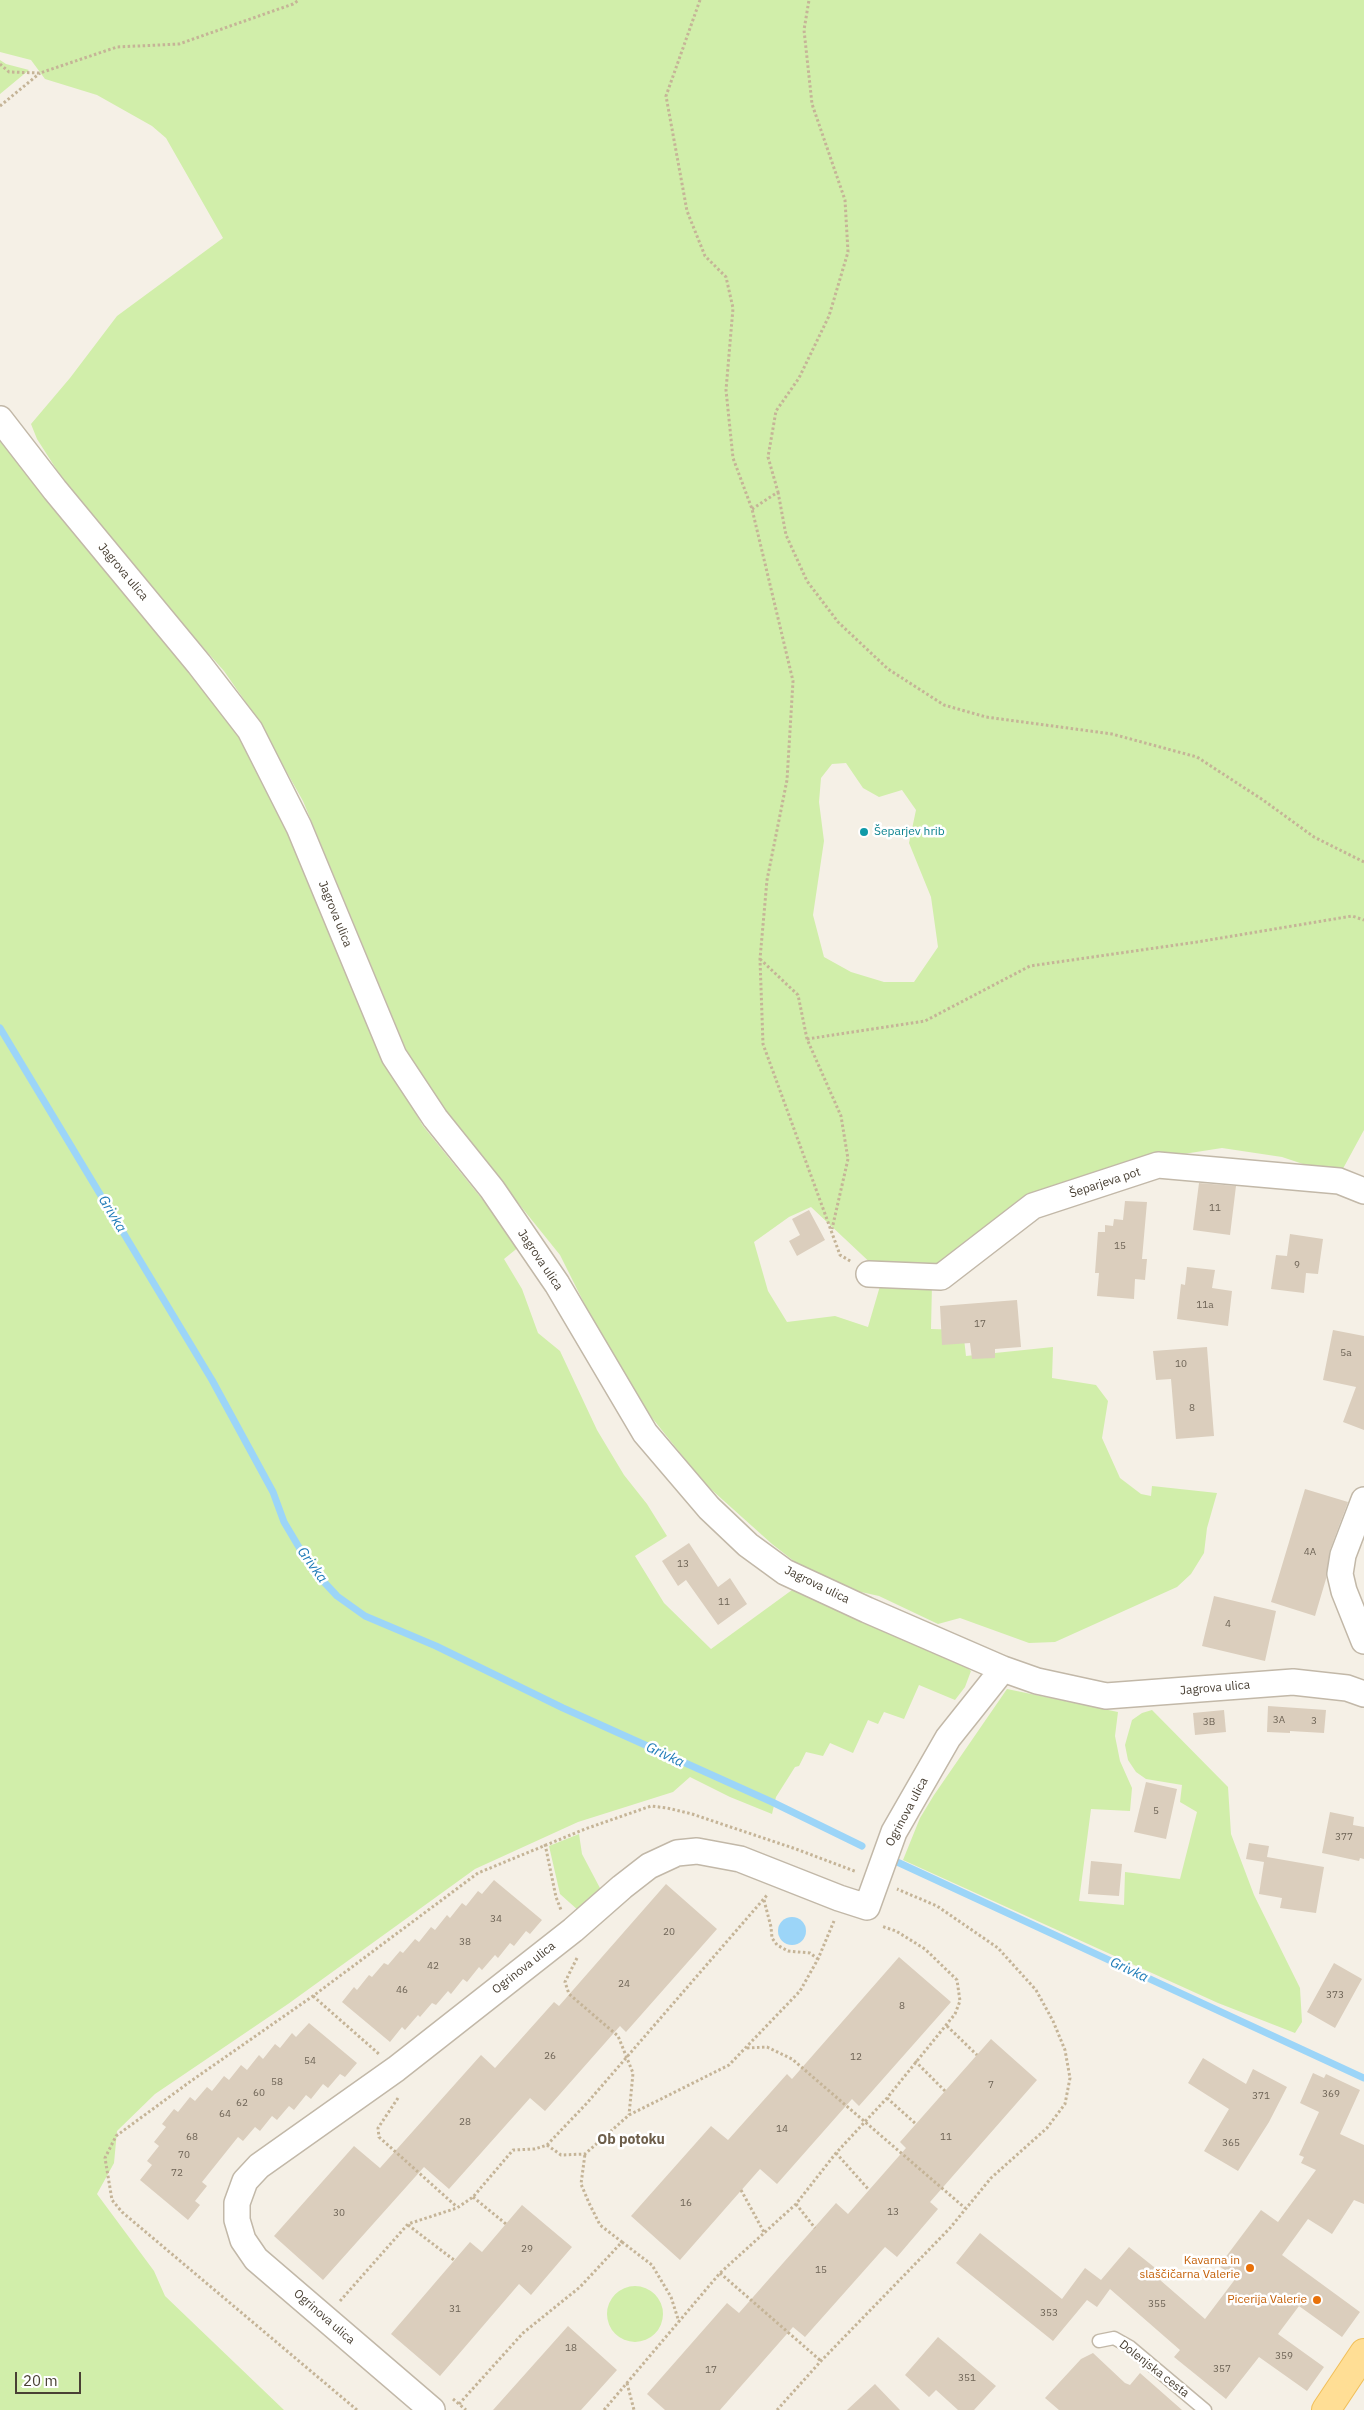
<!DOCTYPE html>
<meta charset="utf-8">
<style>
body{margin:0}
#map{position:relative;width:1364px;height:2410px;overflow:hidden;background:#f5f0e6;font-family:"IBM Plex Sans",sans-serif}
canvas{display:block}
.scale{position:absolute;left:15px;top:2372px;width:66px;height:22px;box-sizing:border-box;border:2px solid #494034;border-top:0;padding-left:6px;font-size:15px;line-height:18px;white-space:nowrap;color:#494034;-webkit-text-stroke:4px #fff;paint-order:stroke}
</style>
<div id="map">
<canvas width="1364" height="2410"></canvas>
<div class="scale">20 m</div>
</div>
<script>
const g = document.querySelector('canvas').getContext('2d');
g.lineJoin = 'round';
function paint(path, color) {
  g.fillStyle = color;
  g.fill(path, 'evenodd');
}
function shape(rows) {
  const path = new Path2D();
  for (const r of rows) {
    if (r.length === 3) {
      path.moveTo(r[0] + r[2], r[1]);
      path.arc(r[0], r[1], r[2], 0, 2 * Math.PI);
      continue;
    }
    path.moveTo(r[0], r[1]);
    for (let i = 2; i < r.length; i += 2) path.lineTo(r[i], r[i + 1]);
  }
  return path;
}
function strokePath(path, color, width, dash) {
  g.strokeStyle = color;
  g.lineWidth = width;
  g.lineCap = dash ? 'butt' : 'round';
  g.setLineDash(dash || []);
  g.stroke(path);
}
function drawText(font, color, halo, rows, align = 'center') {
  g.font = font + ' "IBM Plex Sans",sans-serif';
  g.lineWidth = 5;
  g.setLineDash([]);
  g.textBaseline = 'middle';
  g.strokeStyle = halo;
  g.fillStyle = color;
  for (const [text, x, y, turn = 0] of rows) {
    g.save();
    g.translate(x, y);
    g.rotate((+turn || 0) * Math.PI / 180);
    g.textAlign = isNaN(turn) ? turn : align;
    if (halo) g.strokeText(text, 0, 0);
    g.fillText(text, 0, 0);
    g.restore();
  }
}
const green = shape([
 [0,0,1364,0,1364,1130,1339,1176,1282,1157,1222,1148,1177,1155,1113,1171,962,1255,928,1267,877,1269,811,1207,789,1217,754,1242,768,1291,787,1322,835,1316,868,1327,880,1286,932,1284,931,1329,963,1330,966,1356,1053,1347,1052,1378,1096,1385,1108,1401,1102,1438,1120,1478,1141,1494,1151,1496,1152,1486,1217,1493,1207,1528,1204,1553,1191,1574,1177,1587,1055,1642,1029,1643,960,1618,938,1624,879,1596,852,1590,804,1569,772,1544,704,1483,645,1409,586,1307,560,1255,448,1116,407,1052,303,801,254,714,224,671,170,610,60,475,37,439,31,424,70,378,117,316,223,238,166,138,152,126,97,95,45,79,31,60,0,52],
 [846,763,863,788,879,797,902,790,916,810,909,843,931,897,938,947,914,982,884,982,851,972,824,957,813,915,824,841,819,802,821,778,832,764],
 [0,60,6,64,29,70,0,94],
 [0,437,117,585,204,688,241,740,283,814,373,1038,423,1126,520,1246,504,1259,522,1289,538,1333,560,1351,597,1430,624,1475,647,1504,667,1536,635,1556,664,1603,711,1649,792,1590,957,1659,971,1671,965,1687,955,1700,919,1685,904,1719,884,1712,878,1724,868,1720,853,1753,830,1743,823,1756,806,1752,799,1766,795,1767,776,1797,772,1814,730,1797,690,1777,673,1792,578,1822,475,1869,288,2004,155,2094,117,2131,114,2163,97,2194,154,2271,165,2296,284,2410,0,2410],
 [1007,1689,1118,1712,1115,1736,1120,1761,1132,1788,1130,1811,1091,1809,1079,1901,1124,1905,1125,1872,1180,1879,1197,1812,1180,1802,1182,1785,1146,1779,1136,1772,1128,1760,1125,1745,1132,1720,1142,1713,1152,1710,1228,1787,1231,1834,1254,1895,1300,1988,1302,2022,1295,2033,1218,2003,903,1860,920,1818,934,1795],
 [579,1834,582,1854,601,1890,579,1911,560,1894,549,1846],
 [635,2314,28]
]);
const water = shape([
 [792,1931,14]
]);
const stream = shape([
 [0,1028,212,1380,273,1492,284,1522,312,1569,337,1596,365,1616,436,1646,563,1708,772,1802,862,1846],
 [895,1861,1364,2078]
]);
const building = shape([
 [1199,1183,1236,1186,1230,1235,1193,1230],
 [1125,1201,1147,1202,1142,1259,1147,1259,1145,1280,1135,1279,1134,1299,1097,1296,1099,1273,1095,1273,1098,1232,1105,1232,1105,1225,1113,1226,1114,1219,1123,1220],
 [809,1210,825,1240,797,1256,789,1241,800,1235,792,1219],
 [1290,1234,1323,1239,1318,1274,1306,1273,1304,1293,1271,1289,1276,1255,1287,1256],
 [1187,1267,1215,1270,1212,1288,1232,1291,1228,1326,1177,1319,1181,1284,1185,1285],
 [1017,1300,1021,1347,995,1349,995,1358,972,1359,970,1343,942,1345,940,1306],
 [1333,1330,1364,1336,1364,1430,1343,1422,1356,1387,1323,1380],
 [1207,1347,1214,1436,1176,1439,1171,1379,1156,1380,1153,1351],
 [1305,1489,1348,1502,1330,1550,1326,1579,1315,1616,1271,1602],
 [689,1543,718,1587,730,1578,747,1604,718,1625,686,1580,678,1586,662,1561],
 [1214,1596,1276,1611,1265,1661,1202,1646],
 [1268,1706,1326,1710,1324,1733,1290,1731,1290,1733,1267,1732],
 [1224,1710,1226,1732,1195,1735,1193,1713],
 [1146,1782,1177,1789,1166,1839,1134,1832],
 [1330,1812,1354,1817,1353,1825,1364,1827,1364,1859,1360,1858,1359,1861,1322,1853],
 [1249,1843,1269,1846,1267,1857,1324,1867,1316,1913,1280,1908,1282,1898,1259,1894,1264,1862,1246,1859],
 [1091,1861,1122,1864,1119,1896,1088,1894],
 [494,1880,542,1920,530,1934,526,1931,514,1946,510,1943,498,1958,495,1955,482,1970,479,1967,467,1982,463,1979,451,1994,448,1991,436,2005,432,2003,420,2017,418,2015,405,2030,402,2027,390,2042,342,2002,354,1987,357,1990,369,1975,372,1977,384,1963,388,1965,400,1951,403,1953,415,1939,419,1942,431,1927,435,1930,447,1915,450,1918,462,1903,466,1906,478,1891,482,1894],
 [666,1884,717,1929,626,2032,620,2026,545,2111,530,2098,449,2189,424,2167,323,2280,274,2236,354,2146,380,2168,481,2055,495,2068,554,2002,559,2006],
 [899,1957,951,2002,859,2106,852,2099,777,2184,760,2169,680,2260,631,2216,711,2126,728,2140,787,2074,792,2079],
 [1334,1963,1362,1979,1335,2028,1307,2012],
 [309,2023,357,2063,345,2077,340,2074,328,2088,323,2084,311,2099,306,2095,294,2110,289,2106,277,2120,272,2116,260,2131,255,2127,243,2141,238,2137,202,2182,207,2186,195,2201,200,2205,188,2220,140,2180,152,2165,147,2161,159,2146,154,2142,166,2127,162,2124,174,2109,178,2112,190,2097,195,2101,207,2087,212,2091,224,2076,229,2080,241,2065,247,2070,259,2055,263,2059,275,2044,280,2048,292,2033,296,2037],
 [991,2039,1037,2080,930,2202,938,2209,897,2257,885,2247,805,2337,793,2327,720,2410,665,2410,647,2394,727,2303,739,2313,836,2203,848,2214,906,2148,900,2142],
 [1203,2058,1246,2084,1253,2069,1287,2087,1269,2122,1238,2171,1204,2151,1229,2109,1188,2083],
 [1313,2073,1324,2078,1326,2074,1360,2090,1340,2134,1364,2145,1364,2204,1354,2200,1332,2234,1308,2219,1282,2255,1360,2312,1342,2337,1299,2306,1278,2334,1324,2367,1307,2391,1259,2357,1226,2399,1174,2357,1180,2350,1110,2289,1097,2307,1087,2300,1053,2341,956,2263,980,2233,1062,2299,1085,2268,1101,2280,1129,2247,1164,2275,1160,2280,1205,2319,1236,2278,1219,2266,1261,2210,1278,2222,1316,2170,1301,2163,1304,2157,1299,2155,1319,2112,1300,2103],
 [522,2205,572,2247,531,2295,519,2284,440,2376,391,2334,470,2242,482,2252],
 [568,2326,617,2370,581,2410,493,2410],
 [938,2337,996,2386,974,2410,958,2410,936,2390,929,2397,905,2375],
 [1093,2353,1125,2383,1130,2385,1140,2373,1182,2410,1059,2410,1045,2398,1081,2359],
 [875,2384,900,2410,847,2410]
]);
const path = shape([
 [700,0,666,96,687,211,705,256,726,277,733,308,726,390,733,458,752,509,793,681,787,780,767,880,760,959,763,1044,840,1255,852,1262],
 [0,64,9,72,40,73,117,47,179,44,293,4,299,0],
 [0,106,40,73],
 [778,492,786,535,807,581,838,622,888,669,944,705,986,717,1112,734,1197,757,1263,800,1314,837,1364,862],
 [752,509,778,492,768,457,776,411,799,378,829,316,848,252,845,200,812,104,804,30,809,0],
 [760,959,798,995,807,1039,841,1116,848,1159,832,1229],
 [807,1039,925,1021,1030,966,1197,942,1352,916,1364,920],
 [545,1844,556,1897,561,1910],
 [764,1900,771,1927,772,1938,777,1945,788,1951,810,1953,818,1959],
 [577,1958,565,1982,569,1994,618,2036,633,2073,629,2115],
 [313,1996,379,2054],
 [947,2026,977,2055],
 [747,2048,767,2047,792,2059,965,2208],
 [915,2061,945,2091],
 [398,2098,378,2128,379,2137,457,2207],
 [887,2098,916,2124],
 [547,2145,561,2155,585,2154,629,2115,729,2065,800,1991,818,1959,834,1921],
 [836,2153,869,2190],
 [741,2190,765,2234],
 [473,2197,506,2224],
 [796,2204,815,2228],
 [408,2225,454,2260],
 [622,2242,652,2265,671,2297,679,2322],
 [720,2273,821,2361],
 [340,2301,408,2224,457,2208,473,2197,513,2150,535,2149,547,2145,587,2103,768,1894],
 [627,2383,634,2410],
 [453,2399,466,2410],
 [459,2404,523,2333,580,2287,622,2242,600,2225,589,2203,581,2184,585,2154],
 [357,2410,122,2212,112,2200,105,2158,116,2136,191,2081,313,1996,478,1873,585,1829,651,1806,667,1808,692,1814,796,1849,857,1872],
 [604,2410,720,2273,796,2204,836,2153,887,2098,955,2014,960,2001,957,1980,925,1949,896,1931,881,1926],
 [777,2410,821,2361,950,2228,991,2178,1047,2128,1065,2104,1070,2078,1065,2050,1053,2021,1036,1990,998,1948,937,1906,897,1889]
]);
const lane = shape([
 [1099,2341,1114,2338,1130,2347,1205,2410]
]);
const street = shape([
 [0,419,55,490,199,664,250,730,299,827,394,1056,435,1118,492,1189,557,1284,645,1433,709,1508,748,1545,785,1572,867,1610,1003,1669,1037,1681,1106,1696,1293,1682,1347,1688,1364,1694],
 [869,1274,941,1277,1033,1206,1158,1165,1339,1181,1364,1191],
 [1364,1500,1343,1555,1340,1574,1344,1591,1364,1641],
 [432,2410,256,2259,243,2240,237,2220,237,2203,245,2181,259,2166,396,2069,573,1930,622,1887,649,1866,677,1853,697,1851,740,1859,839,1898,867,1907,894,1832,948,1738,1003,1669]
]);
const primary = shape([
 [1326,2410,1364,2353]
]);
const markers = [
 [864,832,5,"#0f9aa8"],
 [1250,2268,5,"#e8710a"],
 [1317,2300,5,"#e8710a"]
];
const numberNames = [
 ["11",1215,1208],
 ["15",1120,1246],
 ["9",1297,1265],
 ["11a",1205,1305],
 ["17",980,1324],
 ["5a",1346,1353],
 ["10",1181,1364],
 ["8",1192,1408],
 ["4A",1310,1552],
 ["13",683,1564],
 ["11",724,1602],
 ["4",1228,1624],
 ["3A",1279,1720],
 ["3",1314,1721],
 ["3B",1209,1722],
 ["5",1156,1811],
 ["377",1344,1837],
 ["34",496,1919],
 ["20",669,1932],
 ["38",465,1942],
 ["42",433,1966],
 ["24",624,1984],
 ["46",402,1990],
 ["373",1335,1995],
 ["8",902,2006],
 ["26",550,2056],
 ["12",856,2057],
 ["54",310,2061],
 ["58",277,2082],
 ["7",991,2085],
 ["60",259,2093],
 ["369",1331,2094],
 ["371",1261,2096],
 ["62",242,2103],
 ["64",225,2114],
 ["28",465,2122],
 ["14",782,2129],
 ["68",192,2137],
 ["11",946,2137],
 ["365",1231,2143],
 ["70",184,2155],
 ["72",177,2173],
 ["16",686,2203],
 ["13",893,2212],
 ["30",339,2213],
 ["29",527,2249],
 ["15",821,2270],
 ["355",1157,2304],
 ["31",455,2309],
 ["353",1049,2313],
 ["18",571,2348],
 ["359",1284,2356],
 ["357",1222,2369],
 ["17",711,2370],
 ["351",967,2378]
];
const streetNames = [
 ["Jagrova ulica",123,572,50],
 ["Jagrova ulica",335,914,68],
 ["Šeparjeva pot",1105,1183,-18],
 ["Jagrova ulica",540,1260,56],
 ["Jagrova ulica",817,1585,26],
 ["Jagrova ulica",1215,1688,-5],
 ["Ogrinova ulica",907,1812,-62],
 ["Ogrinova ulica",524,1968,-38],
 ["Ogrinova ulica",324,2317,41],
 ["Dolenjska cesta",1154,2369,38]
];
const cultureNames = [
 ["Šeparjev hrib",874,832]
];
const foodNames = [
 ["Kavarna in",1240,2261],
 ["slaščičarna Valerie",1240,2275],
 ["Picerija Valerie",1307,2300]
];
const waterNames = [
 ["Grivka",112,1214,59],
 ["Grivka",312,1565,54],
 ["Grivka",665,1755,25],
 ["Grivka",1129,1970,25]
];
const neighbourhoodNames = [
 ["Ob potoku",631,2140]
];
paint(green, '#d1eeaa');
paint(water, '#9cd5f8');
strokePath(stream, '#9cd5f8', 7);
paint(building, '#dbcebd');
strokePath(lane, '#c2b8a8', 15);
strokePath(street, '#c2b8a8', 28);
strokePath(primary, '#f1bf58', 30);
strokePath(path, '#c5b497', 3, [2.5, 2.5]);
strokePath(lane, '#fff', 12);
strokePath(street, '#fff', 25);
strokePath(primary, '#ffde95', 28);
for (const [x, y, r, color] of markers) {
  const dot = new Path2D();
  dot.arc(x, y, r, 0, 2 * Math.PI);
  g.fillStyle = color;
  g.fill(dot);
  strokePath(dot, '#fff', 2);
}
drawText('10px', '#6e6456', null, numberNames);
drawText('12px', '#494034', '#fff', streetNames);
drawText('12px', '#0d838f', '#fff', cultureNames, 'left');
drawText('12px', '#c56008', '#fff', foodNames, 'right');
drawText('italic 14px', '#207cb8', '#fff', waterNames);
drawText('bold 14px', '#6d5e4a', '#fff', neighbourhoodNames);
</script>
